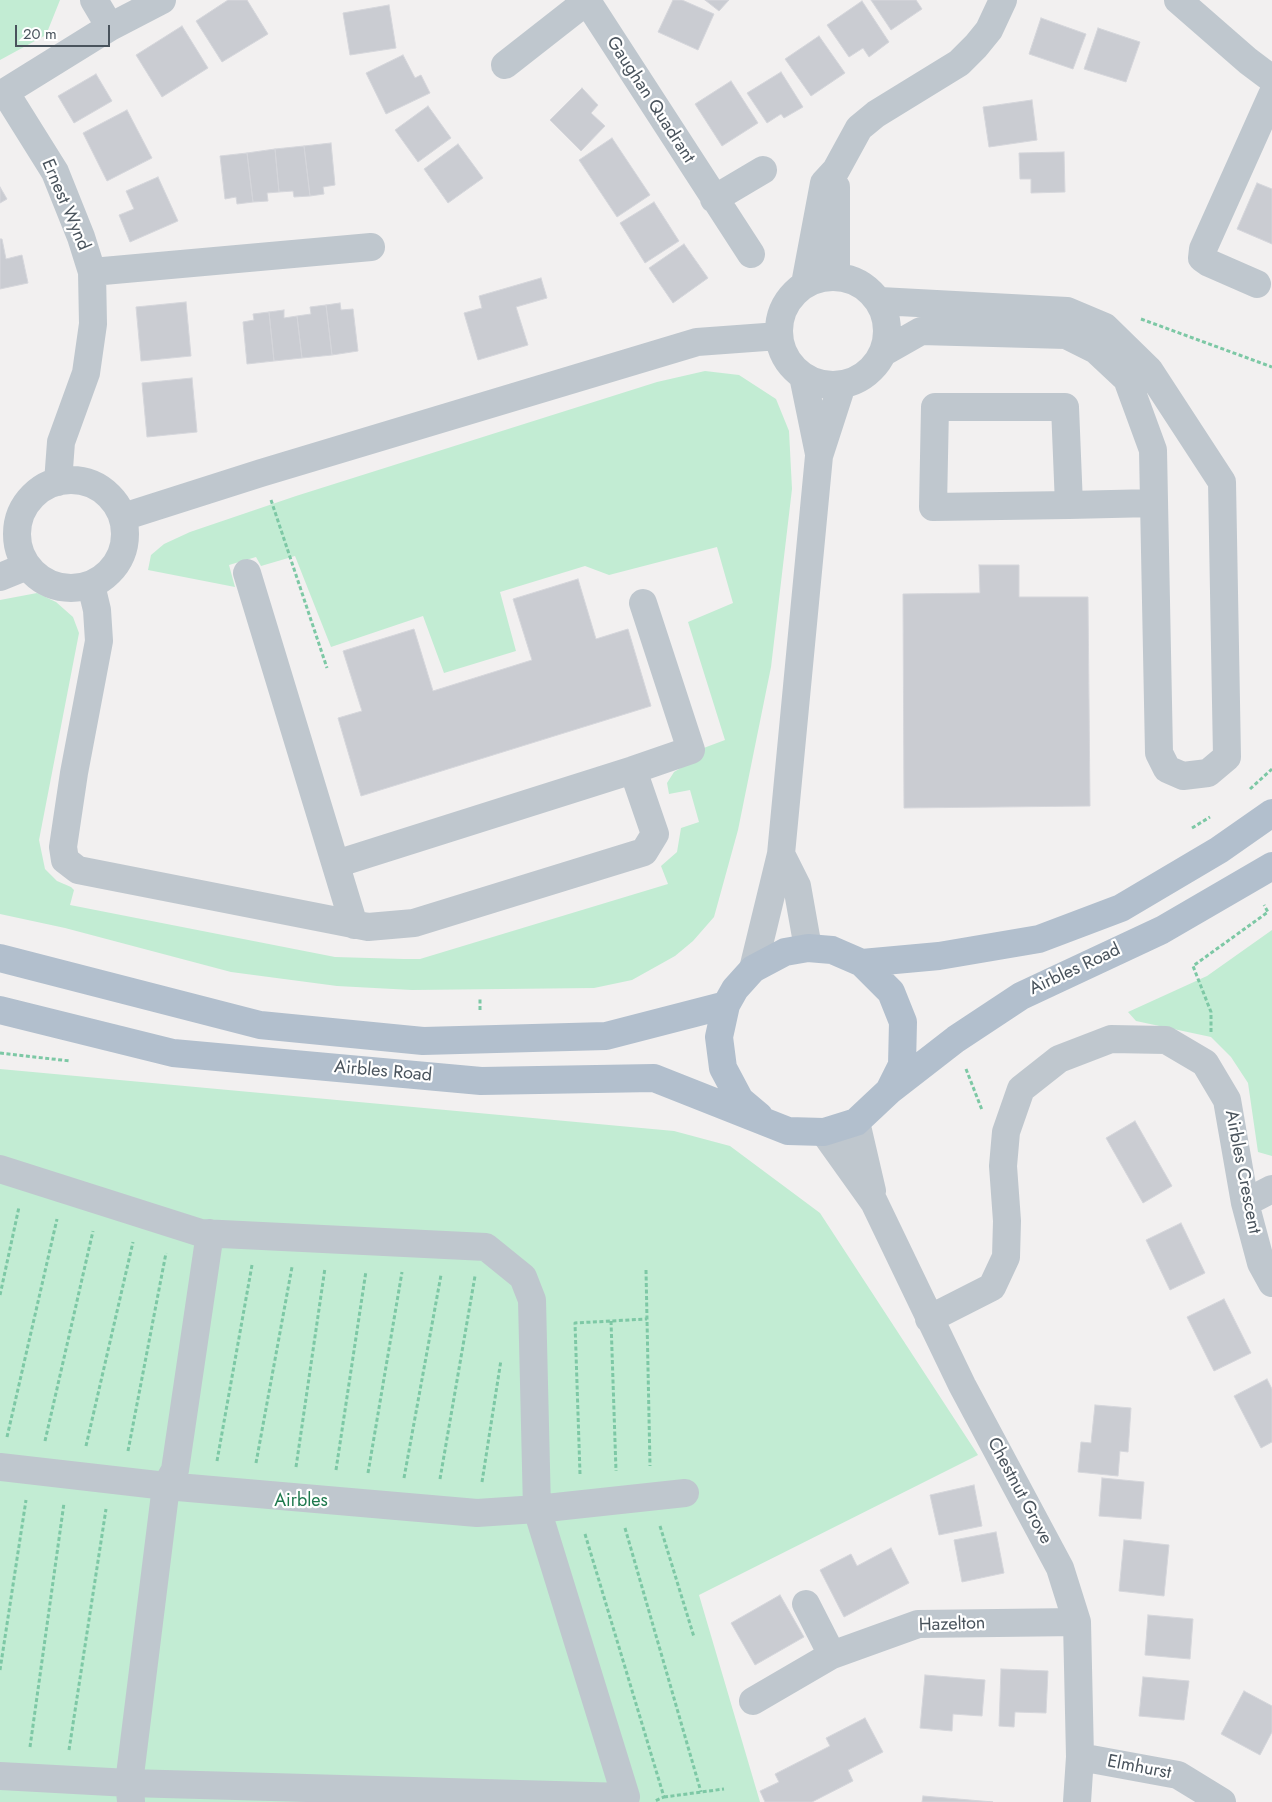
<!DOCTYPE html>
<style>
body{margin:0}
#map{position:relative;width:1272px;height:1802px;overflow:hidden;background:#f2f0f0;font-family:Jost,sans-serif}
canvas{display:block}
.scale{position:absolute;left:15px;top:25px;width:95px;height:22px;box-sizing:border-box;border:2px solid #49535c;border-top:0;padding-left:6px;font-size:15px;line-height:18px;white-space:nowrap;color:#49535c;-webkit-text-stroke:4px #fff;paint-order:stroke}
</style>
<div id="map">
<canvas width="1272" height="1802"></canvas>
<div class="scale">20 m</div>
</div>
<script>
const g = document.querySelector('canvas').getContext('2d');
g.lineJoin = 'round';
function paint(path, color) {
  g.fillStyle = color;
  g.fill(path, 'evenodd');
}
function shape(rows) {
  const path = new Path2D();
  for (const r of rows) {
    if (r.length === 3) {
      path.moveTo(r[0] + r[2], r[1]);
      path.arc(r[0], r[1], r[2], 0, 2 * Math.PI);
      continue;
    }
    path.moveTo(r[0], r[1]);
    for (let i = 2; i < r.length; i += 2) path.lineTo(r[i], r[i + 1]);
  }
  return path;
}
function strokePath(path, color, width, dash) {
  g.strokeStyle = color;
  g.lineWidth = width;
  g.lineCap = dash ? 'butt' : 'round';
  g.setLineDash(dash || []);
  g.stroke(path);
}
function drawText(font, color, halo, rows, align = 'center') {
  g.font = font + ' Jost,sans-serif';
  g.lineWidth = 4.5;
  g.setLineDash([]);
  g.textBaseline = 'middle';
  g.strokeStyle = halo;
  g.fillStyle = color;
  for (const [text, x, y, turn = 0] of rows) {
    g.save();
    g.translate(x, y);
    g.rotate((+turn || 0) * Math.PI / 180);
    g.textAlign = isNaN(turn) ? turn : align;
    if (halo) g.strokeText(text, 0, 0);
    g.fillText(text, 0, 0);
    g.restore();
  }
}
const green = shape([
 [0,0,60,0,46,35,0,60],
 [705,371,739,375,776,399,789,431,792,489,771,667,738,830,714,917,693,941,675,956,632,980,594,988,412,990,337,986,231,972,65,928,0,914,0,600,37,593,56,602,73,617,79,633,39,840,45,869,57,881,71,887,74,890,70,905,335,957,404,959,420,959,668,884,661,866,677,852,681,828,699,822,690,790,669,794,667,783,674,772,684,766,702,758,701,749,725,740,688,622,733,603,717,547,609,575,585,566,500,592,516,651,444,673,423,616,331,647,295,556,261,566,256,557,229,565,235,587,148,570,151,555,164,544,190,532,296,496,657,382],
 [1272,930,1272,1156,1258,1152,1248,1083,1231,1057,1211,1037,1136,1021,1128,1012,1207,976],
 [0,1069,674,1131,730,1146,820,1213,978,1455,699,1595,760,1802,0,1802]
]);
const building = shape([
 [228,0,247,0,268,34,222,62,196,21,228,0],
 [673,0,682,0,714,14,698,50,658,32,673,0],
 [705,0,729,0,719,11,705,0],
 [871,0,916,0,922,9,891,30,871,0],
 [862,1,889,42,869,57,863,48,849,57,827,25,862,1],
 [389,5,396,48,350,55,343,13,389,5],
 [1041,18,1086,34,1073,69,1029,54,1041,18],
 [182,26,208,68,162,97,136,55,182,26],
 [1098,28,1140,42,1126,82,1084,69,1098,28],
 [819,36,845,73,811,96,785,59,819,36],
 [403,55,415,78,421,75,430,93,386,114,366,73,403,55],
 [781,72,803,107,784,118,781,114,767,123,747,93,781,72],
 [96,74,112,101,74,123,58,96,96,74],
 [731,81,758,123,722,146,695,104,731,81],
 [582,88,598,105,591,113,605,126,581,151,550,120,582,88],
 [1032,100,1037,140,989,147,983,107,1032,100],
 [428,106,451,138,418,162,395,130,428,106],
 [127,110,152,158,107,181,83,133,127,110],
 [612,138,650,195,617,217,579,160,612,138],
 [331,143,335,185,323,187,324,194,310,196,304,146,331,143],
 [458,144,483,178,448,203,424,169,458,144],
 [304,146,310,196,294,197,293,191,279,192,275,149,304,146],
 [275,149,279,192,267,193,268,201,253,202,247,153,275,149],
 [1064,152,1065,192,1031,193,1031,179,1020,179,1019,153,1064,152],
 [247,153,253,202,237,204,236,197,225,199,220,156,247,153],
 [158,177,178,221,130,242,119,215,134,209,126,191,158,177],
 [1257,183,1272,189,1272,244,1237,229,1257,183],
 [0,187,7,199,0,203,0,187],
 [654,202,679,241,645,263,620,223,654,202],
 [0,239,2,239,6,259,22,255,28,283,0,289,0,239],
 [684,244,708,278,673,303,649,268,684,244],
 [541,278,547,298,516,307,528,345,478,360,464,313,482,308,479,296,541,278],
 [186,302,191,356,141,361,136,307,186,302],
 [340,303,341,310,353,309,358,351,332,355,326,305,340,303],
 [326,305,332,355,302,358,297,316,311,314,310,307,326,305],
 [284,310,284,318,297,316,302,358,274,361,269,312,284,310],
 [269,312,274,361,247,364,243,322,254,320,253,314,269,312],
 [192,378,197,432,147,437,142,383,192,378],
 [979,565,1019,565,1019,597,1088,597,1090,806,904,808,903,594,980,593,979,565],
 [578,579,596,639,628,629,651,706,361,796,338,718,362,711,343,651,414,629,433,691,532,660,513,599,578,579],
 [1135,1121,1172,1186,1143,1203,1106,1138,1135,1121],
 [1181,1223,1205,1273,1170,1290,1146,1240,1181,1223],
 [1224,1299,1251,1353,1214,1371,1187,1317,1224,1299],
 [1267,1379,1272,1389,1272,1442,1261,1448,1234,1396,1267,1379],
 [1095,1405,1131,1408,1128,1452,1120,1451,1118,1476,1078,1472,1081,1442,1091,1443,1095,1405],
 [1102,1478,1144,1482,1141,1519,1099,1516,1102,1478],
 [974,1485,982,1526,939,1535,930,1495,974,1485],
 [996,1532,1004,1573,962,1582,954,1540,996,1532],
 [1124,1540,1169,1545,1164,1596,1119,1591,1124,1540],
 [891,1548,909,1583,844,1617,820,1570,851,1554,857,1566,891,1548],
 [780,1595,804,1637,755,1665,731,1623,780,1595],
 [1148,1615,1193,1619,1190,1659,1145,1655,1148,1615],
 [1001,1669,1048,1671,1046,1713,1015,1712,1014,1727,999,1726,1001,1669],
 [925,1675,985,1680,982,1716,953,1714,952,1731,920,1728,925,1675],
 [1143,1677,1189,1681,1184,1720,1139,1716,1143,1677],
 [1244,1691,1272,1706,1272,1732,1260,1755,1221,1734,1244,1691],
 [865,1718,883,1752,848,1770,853,1781,812,1802,765,1802,760,1791,779,1782,775,1774,830,1746,826,1738,865,1718],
 [923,1796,993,1802,922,1802,923,1796]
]);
const path = shape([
 [1141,319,1272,367],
 [271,500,327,668],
 [1250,789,1272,769],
 [1192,828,1210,817],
 [480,1010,480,998],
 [1211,1032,1211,1012,1193,966,1268,912,1264,905],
 [0,1053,70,1061],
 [966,1069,982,1110],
 [646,1270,650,1466],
 [0,1295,19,1207],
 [611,1321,616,1471],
 [7,1437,57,1219],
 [45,1441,93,1231],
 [86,1446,133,1242],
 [128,1451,166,1253],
 [217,1461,252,1265],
 [256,1463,292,1267],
 [296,1467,325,1268],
 [336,1470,366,1271],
 [368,1473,402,1272],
 [580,1474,575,1323,647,1319],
 [404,1478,441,1275],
 [440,1479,475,1276],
 [482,1482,501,1360],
 [660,1526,694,1637],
 [625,1528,701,1792],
 [585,1534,664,1797,655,1801],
 [0,1670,26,1500],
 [30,1747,64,1503],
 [69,1750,106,1509],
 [664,1797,724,1789]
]);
const minor = shape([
 [1178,0,1248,61,1272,79],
 [587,1,751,254],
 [110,27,162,0],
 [505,65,588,0],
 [836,187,836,276],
 [714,199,763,170],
 [92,272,371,247],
 [833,331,54],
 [805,284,824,183,836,170,859,128,876,114,959,63,976,46,989,30,1003,0],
 [1257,284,1209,263,1202,258,1203,249,1272,95],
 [880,301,1067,311,1105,327,1149,370,1222,482,1227,757,1208,773,1183,776,1167,769,1159,753,1153,450,1127,379,1096,350,1066,335,921,331,884,352],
 [803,376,819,454],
 [71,534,54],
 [58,482,61,442,86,373,93,324,92,272,81,237,55,172,5,92,110,27,94,0],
 [1069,505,1065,407,935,407,933,507,1069,505,1154,503],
 [123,517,261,473,697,342,779,336],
 [247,573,354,925],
 [0,577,27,566],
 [91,585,97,610,99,641,74,773,63,847,65,860,78,870,368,927,414,923,644,852,655,834,633,770,691,750,643,603],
 [781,854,797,886,808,948],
 [336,864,633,770],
 [753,969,781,854,819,456,842,385],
 [856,1122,872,1191],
 [824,1132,874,1202,962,1385,1060,1568,1077,1622,1080,1757,1077,1802],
 [0,1169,201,1233,486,1247,523,1277,532,1300,537,1509,685,1493],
 [1245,1203,1272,1189],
 [929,1319,992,1287,1006,1257,1007,1221,1003,1166,1006,1132,1021,1089,1059,1059,1111,1039,1166,1040,1205,1063,1227,1100,1245,1203,1261,1263,1272,1283],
 [0,1467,166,1486,477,1513,537,1509,626,1797,129,1783,0,1776],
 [806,1604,832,1655],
 [753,1701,832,1655,918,1624,1077,1622],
 [1080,1757,1178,1775,1222,1802],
 [131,1801,129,1783,166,1486,175,1470,210,1233]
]);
const major = shape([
 [0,958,260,1025,423,1041,606,1036,726,1005],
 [862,963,939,956,1039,939,1121,908,1219,850,1272,813],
 [0,1010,173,1053,481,1081,654,1078,788,1131,824,1132,856,1122,889,1091,956,1039,1021,996,1162,930,1272,866],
 [759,1116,740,1100,723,1068,719,1037,726,1005,735,989,753,969,785,952,808,948,832,950,862,963,891,992,903,1022,902,1065,889,1091]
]);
const streetNames = [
 ["Gaughan Quadrant",650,100,57],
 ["Ernest Wynd",65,205,67],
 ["Airbles Road",1075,970,-25],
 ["Airbles Road",383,1072,5],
 ["Airbles Crescent",1242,1172,79],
 ["Chestnut Grove",1019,1491,62],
 ["Hazelton",952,1625,-2],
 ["Elmhurst",1139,1768,11]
];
const parkNames = [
 ["Airbles",301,1502]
];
paint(green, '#c2ecd3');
paint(building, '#caccd2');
strokePath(building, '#d5d6db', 1);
strokePath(path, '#7dc8a5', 3, [4, 2.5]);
strokePath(minor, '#bfc7ce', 28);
strokePath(major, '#b2bfcd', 28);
drawText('18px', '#49535c', '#fff', streetNames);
drawText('18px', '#1e794e', '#fff', parkNames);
</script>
